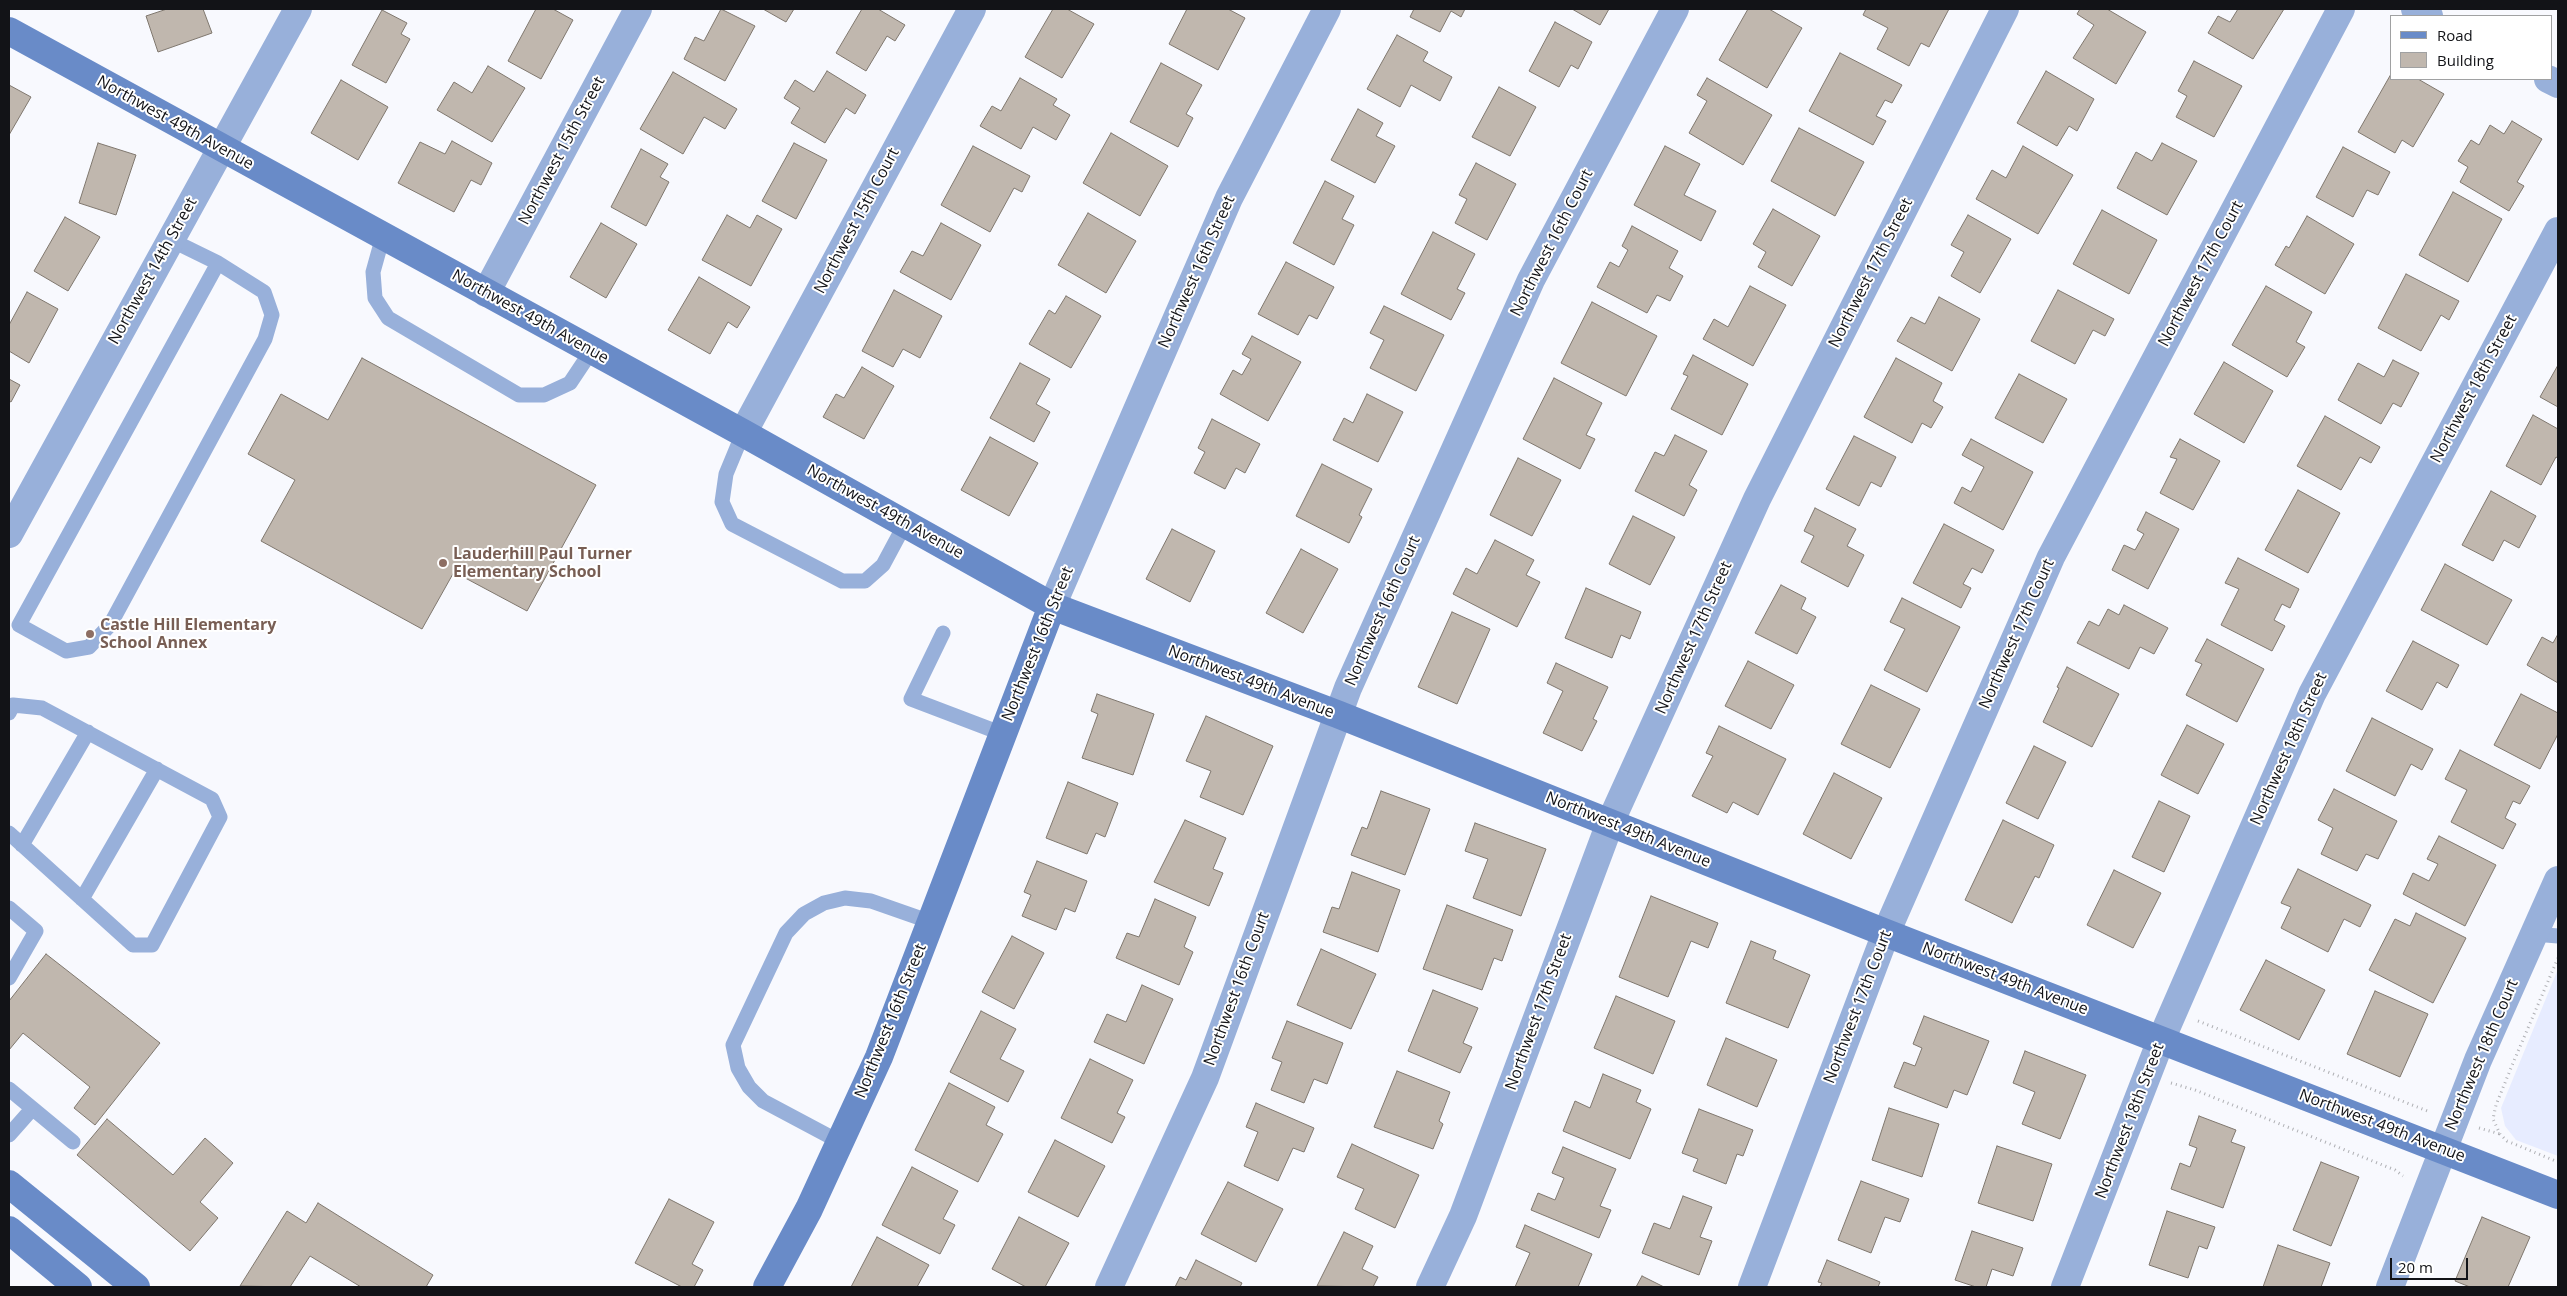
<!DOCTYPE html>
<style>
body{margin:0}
#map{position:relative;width:2567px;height:1296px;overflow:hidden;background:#f8f9fe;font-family:"Open Sans",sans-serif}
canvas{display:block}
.frame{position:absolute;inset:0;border:10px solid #121317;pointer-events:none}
.legend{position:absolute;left:2390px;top:15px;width:162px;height:65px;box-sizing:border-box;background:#fff;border:1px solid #a0a1a2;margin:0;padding:6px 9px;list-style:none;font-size:15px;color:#121317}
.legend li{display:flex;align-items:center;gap:10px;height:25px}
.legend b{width:25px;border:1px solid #a0a1a2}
.scale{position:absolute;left:2390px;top:1258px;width:78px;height:22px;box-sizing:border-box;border:2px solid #121317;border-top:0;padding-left:6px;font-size:15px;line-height:18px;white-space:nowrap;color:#121317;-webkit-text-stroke:4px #fff;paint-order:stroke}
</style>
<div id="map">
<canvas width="2567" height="1296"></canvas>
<div class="frame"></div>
<ul class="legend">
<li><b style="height:6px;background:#698bc8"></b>Road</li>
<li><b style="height:14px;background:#c0b7ae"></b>Building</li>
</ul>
<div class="scale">20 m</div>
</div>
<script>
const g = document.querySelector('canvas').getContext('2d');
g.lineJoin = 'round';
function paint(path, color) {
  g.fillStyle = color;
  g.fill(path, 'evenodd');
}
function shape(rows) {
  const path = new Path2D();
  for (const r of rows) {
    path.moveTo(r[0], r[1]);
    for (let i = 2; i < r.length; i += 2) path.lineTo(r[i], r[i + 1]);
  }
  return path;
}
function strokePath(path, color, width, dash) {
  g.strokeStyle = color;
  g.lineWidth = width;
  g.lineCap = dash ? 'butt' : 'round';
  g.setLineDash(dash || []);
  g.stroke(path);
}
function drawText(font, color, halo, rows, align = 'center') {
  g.font = font + ' "Open Sans",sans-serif';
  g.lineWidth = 4;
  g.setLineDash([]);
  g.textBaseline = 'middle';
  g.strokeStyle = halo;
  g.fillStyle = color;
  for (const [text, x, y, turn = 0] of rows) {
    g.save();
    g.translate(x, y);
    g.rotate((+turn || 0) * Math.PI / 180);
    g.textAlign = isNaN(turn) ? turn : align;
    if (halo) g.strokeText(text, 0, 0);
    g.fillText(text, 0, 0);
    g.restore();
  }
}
const built = shape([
 [2558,969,2558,1156,2516,1140,2505,1126,2501,1108]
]);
const building = shape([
 [167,9,203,9,212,33,158,52,146,16,167,9],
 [536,9,553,9,573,20,541,79,508,61,536,9],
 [721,9,755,26,725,81,684,59,695,37,704,41,721,9],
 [763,9,794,9,786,22,763,9],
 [862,9,878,9,905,25,895,41,887,36,866,71,836,53,862,9],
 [1053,9,1067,9,1094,24,1062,78,1025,57,1053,9],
 [1187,9,1228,9,1245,18,1218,70,1169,44,1187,9],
 [1414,9,1465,9,1461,17,1451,11,1440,32,1410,17,1414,9],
 [1572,9,1609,9,1600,25,1572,9],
 [1748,9,1769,9,1802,28,1767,88,1719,60,1748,9],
 [1866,9,1949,9,1929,47,1921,43,1909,66,1877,49,1888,28,1863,15,1866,9],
 [2080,9,2107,9,2146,32,2116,84,2073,58,2094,25,2077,14,2080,9],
 [2238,9,2284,9,2253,59,2208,33,2218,16,2230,22,2238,9],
 [382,10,407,23,401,34,410,39,386,83,352,65,382,10],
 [1555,22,1592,42,1578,69,1571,65,1559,87,1529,71,1555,22],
 [1397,35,1428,52,1423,61,1452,77,1440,101,1411,85,1400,107,1367,89,1397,35],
 [1840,53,1902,85,1892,103,1885,100,1876,116,1886,121,1873,145,1809,111,1840,53],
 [2194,61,2242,86,2214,137,2176,117,2187,96,2178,91,2194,61],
 [1161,63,1202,85,1186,114,1193,118,1178,147,1130,122,1161,63],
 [488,66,525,88,492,142,437,110,454,82,472,93,488,66],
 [827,71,866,95,855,114,846,108,825,143,791,123,800,108,784,98,795,80,814,92,827,71],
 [2046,71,2094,99,2077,131,2069,126,2057,146,2017,123,2046,71],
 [673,72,737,109,725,129,704,117,683,154,640,129,673,72],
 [2391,74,2391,79,2418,79,2444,94,2413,147,2402,140,2395,153,2358,132,2391,74],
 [1020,78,1057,99,1053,105,1070,115,1056,140,1033,127,1021,149,980,126,992,106,1001,111,1020,78],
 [1707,78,1772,115,1743,165,1689,133,1707,101,1697,95,1707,78],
 [341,80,388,107,358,160,311,133,341,80],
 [9,85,31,97,9,135,9,85],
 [1499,87,1536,107,1510,156,1472,137,1499,87],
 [1358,109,1383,123,1376,136,1395,146,1375,183,1331,160,1358,109],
 [2512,121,2542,139,2517,182,2524,186,2509,211,2460,182,2468,167,2458,161,2471,140,2479,145,2490,125,2504,134,2512,121],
 [1799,128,1864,162,1835,216,1771,181,1799,128],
 [1111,133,1168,166,1140,216,1083,183,1111,133],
 [452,141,492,163,481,185,471,180,454,212,398,183,420,142,445,154,452,141],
 [98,143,136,155,116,215,79,203,98,143],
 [794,143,827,160,796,219,762,201,794,143],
 [2162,143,2197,161,2167,215,2117,188,2136,152,2152,161,2162,143],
 [973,146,1030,176,1022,192,1014,188,990,232,941,205,973,146],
 [1665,146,1700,164,1684,195,1716,211,1701,241,1634,205,1665,146],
 [2023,146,2073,175,2038,234,1976,199,1992,170,2006,178,2023,146],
 [2343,147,2390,172,2378,195,2367,190,2353,217,2316,197,2343,147],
 [641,149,668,164,660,177,669,182,646,226,611,207,641,149],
 [1476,163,1516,184,1487,240,1455,223,1467,199,1459,195,1476,163],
 [1325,181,1354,196,1342,219,1354,225,1334,265,1293,243,1325,181],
 [2453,192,2502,219,2468,282,2419,255,2453,192],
 [1773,209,1820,236,1792,286,1758,267,1766,252,1753,244,1773,209],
 [2102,210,2157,240,2129,294,2073,264,2102,210],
 [1088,213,1136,241,1106,293,1058,265,1088,213],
 [727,215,750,228,757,215,782,229,751,286,702,260,727,215],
 [1968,215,2011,239,1980,293,1951,276,1964,252,1951,245,1968,215],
 [2307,216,2354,244,2325,294,2275,265,2286,246,2289,248,2307,216],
 [65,217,100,237,68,291,34,271,65,217],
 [601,223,637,244,606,298,570,277,601,223],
 [941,223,981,245,951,300,900,272,912,251,923,256,941,223],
 [1632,226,1678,251,1669,268,1683,276,1670,301,1657,295,1647,313,1597,287,1610,262,1619,267,1628,250,1622,246,1632,226],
 [1433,232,1475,254,1457,289,1465,293,1451,320,1401,294,1433,232],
 [1286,262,1334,287,1317,319,1309,315,1298,335,1258,314,1286,262],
 [2406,274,2459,301,2449,320,2441,315,2421,351,2378,328,2406,274],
 [699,277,750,307,737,328,728,322,710,354,668,330,699,277],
 [1750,286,1786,305,1753,366,1703,339,1714,319,1728,327,1750,286],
 [2266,286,2312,312,2296,342,2305,347,2287,377,2232,345,2266,286],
 [894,290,942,316,920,358,903,349,893,367,862,351,894,290],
 [2058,290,2114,319,2105,336,2093,330,2075,364,2031,341,2058,290],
 [27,292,58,309,29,363,9,351,9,325,27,292],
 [1066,296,1101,316,1071,368,1029,344,1049,310,1055,314,1066,296],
 [1939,297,1980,319,1952,371,1897,341,1911,317,1925,324,1939,297],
 [1592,302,1657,336,1626,396,1561,363,1592,302],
 [1384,306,1444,335,1416,391,1370,368,1384,340,1370,333,1384,306],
 [1252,336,1301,362,1268,421,1220,394,1233,370,1242,375,1251,359,1242,354,1252,336],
 [1693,355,1748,384,1722,435,1671,409,1688,376,1683,374,1693,355],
 [362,358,596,485,527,611,454,572,422,629,261,541,295,480,248,454,281,394,328,420,362,358],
 [1896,358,1942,383,1933,401,1943,407,1931,428,1922,423,1912,443,1864,417,1896,358],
 [2393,360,2419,373,2401,407,2393,403,2381,424,2338,400,2358,363,2384,377,2393,360],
 [2224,362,2273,391,2244,443,2194,414,2224,362],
 [1020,363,1050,379,1036,404,1050,412,1034,442,990,418,1020,363],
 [2558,365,2558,407,2540,397,2558,365],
 [862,367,894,386,864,439,823,417,836,394,844,398,862,367],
 [2019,374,2067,399,2043,443,1995,418,2019,374],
 [1554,378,1602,403,1586,435,1595,439,1580,469,1523,439,1554,378],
 [9,379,20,385,11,402,9,401,9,379],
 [1367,394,1403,412,1378,462,1333,440,1344,418,1353,423,1367,394],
 [2533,415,2558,429,2558,458,2556,457,2541,485,2506,466,2533,415],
 [2325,416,2380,447,2371,463,2360,457,2341,490,2297,466,2325,416],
 [1212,419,1260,444,1245,473,1236,468,1225,489,1194,473,1205,452,1198,448,1212,419],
 [1675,435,1707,451,1689,485,1697,490,1684,516,1635,491,1655,452,1664,456,1675,435],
 [1854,436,1896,457,1881,487,1871,482,1859,506,1826,489,1854,436],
 [990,437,1038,463,1009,516,961,490,990,437],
 [1971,439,2033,472,2003,530,1954,503,1962,487,1971,492,1984,467,1962,455,1971,439],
 [2180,439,2220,461,2193,510,2160,493,2177,459,2170,457,2180,439],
 [1518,458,1561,480,1532,536,1490,515,1518,458],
 [1322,464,1372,489,1359,515,1362,517,1349,543,1296,516,1322,464],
 [2298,490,2340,513,2308,573,2265,550,2298,490],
 [2491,491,2536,516,2519,548,2504,540,2493,561,2462,545,2491,491],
 [1815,508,1856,529,1847,546,1864,555,1848,587,1801,562,1814,536,1804,531,1815,508],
 [2146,512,2179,529,2148,589,2112,570,2124,545,2135,550,2144,534,2137,530,2146,512],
 [1633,516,1675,537,1650,585,1609,564,1633,516],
 [1944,524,1994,550,1982,573,1972,568,1963,584,1971,588,1961,608,1913,583,1944,524],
 [1172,529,1215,551,1190,602,1146,579,1172,529],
 [1495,540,1534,560,1526,575,1540,582,1517,627,1453,594,1466,568,1477,574,1495,540],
 [1301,549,1338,569,1303,633,1266,613,1301,549],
 [2238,558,2299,589,2290,608,2282,604,2274,620,2285,626,2272,651,2221,625,2239,589,2225,583,2238,558],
 [2445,564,2512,600,2487,645,2421,610,2445,564],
 [1781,585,1806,598,1801,609,1816,617,1797,654,1755,633,1781,585],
 [1586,588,1641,612,1630,639,1621,635,1612,658,1565,638,1586,588],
 [1902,598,1960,627,1927,692,1884,670,1905,629,1890,622,1902,598],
 [2124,605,2168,628,2154,654,2140,647,2129,669,2077,643,2089,621,2099,626,2108,609,2119,615,2124,605],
 [1452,612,1490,629,1457,704,1418,687,1452,612],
 [2558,634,2558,683,2527,665,2542,637,2553,643,2558,634],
 [2207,639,2264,669,2237,722,2186,695,2202,664,2195,661,2207,639],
 [2413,641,2459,665,2447,688,2437,682,2422,710,2386,691,2413,641],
 [1748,661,1794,685,1771,729,1725,706,1748,661],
 [1556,663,1608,687,1593,719,1597,721,1582,751,1543,733,1563,691,1547,683,1556,663],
 [2067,667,2119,694,2092,747,2043,722,2059,688,2057,687,2067,667],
 [1871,685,1920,709,1890,768,1841,744,1871,685],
 [1097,694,1154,714,1133,775,1082,758,1098,714,1091,711,1097,694],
 [2521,694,2558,713,2558,734,2540,769,2494,745,2521,694],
 [1206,716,1273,746,1243,815,1200,797,1211,771,1186,761,1206,716],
 [2372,718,2433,749,2422,770,2411,764,2395,796,2346,771,2372,718],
 [2187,725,2224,744,2198,794,2161,775,2187,725],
 [1719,726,1786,759,1758,815,1733,802,1727,813,1692,796,1713,756,1706,753,1719,726],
 [2034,746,2066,762,2038,819,2006,803,2034,746],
 [2460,750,2530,786,2520,804,2513,801,2505,818,2516,824,2503,849,2451,822,2467,790,2445,779,2460,750],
 [1834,773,1882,798,1851,859,1803,834,1834,773],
 [1068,782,1118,803,1105,837,1096,833,1087,854,1046,838,1068,782],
 [2334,789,2397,821,2378,859,2366,854,2357,871,2321,854,2333,828,2318,820,2334,789],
 [1381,791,1430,809,1405,875,1351,855,1362,827,1367,829,1381,791],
 [2159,801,2190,816,2164,872,2132,857,2159,801],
 [1185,820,1226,838,1213,869,1223,873,1209,906,1154,882,1185,820],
 [2003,820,2054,845,2039,878,2035,876,2012,923,1965,900,2003,820],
 [1475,823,1546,849,1521,916,1473,898,1488,859,1465,851,1475,823],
 [2439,836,2496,865,2465,926,2403,894,2413,873,2429,881,2438,864,2427,859,2439,836],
 [1037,861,1087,881,1075,912,1065,908,1056,930,1022,916,1031,895,1024,892,1037,861],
 [2298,869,2371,905,2360,927,2344,919,2328,952,2281,928,2291,907,2281,903,2298,869],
 [2114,870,2161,893,2133,948,2087,925,2114,870],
 [1352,872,1400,890,1378,952,1323,932,1332,907,1339,909,1352,872],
 [1651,896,1718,923,1708,948,1691,941,1668,997,1619,977,1651,896],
 [1155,899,1196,917,1184,947,1193,952,1179,985,1116,958,1127,933,1139,937,1155,899],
 [1447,905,1513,930,1502,961,1494,958,1482,990,1423,969,1447,905],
 [2416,913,2466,938,2433,1003,2369,970,2395,919,2410,926,2416,913],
 [1012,936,1044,953,1014,1009,982,992,1012,936],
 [1751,941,1776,951,1773,959,1810,975,1788,1028,1726,1003,1751,941],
 [1321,949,1376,974,1351,1029,1297,1005,1321,949],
 [46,954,160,1043,95,1125,74,1108,90,1087,23,1033,9,1050,9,1001,46,954],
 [2266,960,2325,990,2299,1040,2240,1010,2266,960],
 [1142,985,1173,999,1144,1064,1094,1042,1107,1014,1126,1022,1142,985],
 [1433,990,1478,1008,1463,1043,1472,1047,1460,1073,1408,1051,1433,990],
 [2375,991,2428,1014,2400,1077,2347,1054,2375,991],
 [1616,996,1675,1021,1653,1074,1594,1048,1616,996],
 [981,1011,1016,1029,1000,1059,1024,1071,1008,1102,950,1072,981,1011],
 [1924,1016,1989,1041,1967,1095,1954,1090,1947,1108,1894,1087,1904,1062,1915,1066,1922,1048,1913,1044,1924,1016],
 [1287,1021,1343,1043,1327,1084,1314,1079,1304,1103,1271,1090,1282,1062,1272,1058,1287,1021],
 [1726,1038,1777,1060,1757,1107,1707,1085,1726,1038],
 [2025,1051,2086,1075,2060,1139,2022,1124,2035,1092,2013,1083,2025,1051],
 [1090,1059,1133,1080,1117,1113,1125,1117,1112,1143,1061,1118,1090,1059],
 [1397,1071,1450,1092,1439,1121,1443,1124,1433,1149,1374,1127,1397,1071],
 [1603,1074,1641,1090,1636,1102,1651,1109,1630,1159,1563,1131,1575,1101,1590,1108,1603,1074],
 [949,1083,995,1107,986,1125,1003,1134,978,1182,915,1150,949,1083],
 [1256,1103,1314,1128,1304,1152,1293,1148,1278,1181,1244,1166,1258,1132,1246,1127,1256,1103],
 [1889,1108,1939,1124,1922,1177,1872,1160,1889,1108],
 [1699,1109,1753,1130,1743,1156,1737,1154,1726,1184,1693,1171,1698,1159,1682,1153,1699,1109],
 [2199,1116,2236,1130,2231,1142,2245,1147,2223,1208,2171,1189,2180,1163,2190,1167,2197,1148,2189,1145,2199,1116],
 [107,1119,173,1175,205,1138,233,1163,200,1202,218,1218,190,1251,77,1155,107,1119],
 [1055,1140,1105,1166,1078,1217,1028,1192,1055,1140],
 [1352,1144,1419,1175,1395,1228,1355,1209,1364,1189,1337,1177,1352,1144],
 [1997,1146,2052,1164,2033,1221,1978,1203,1997,1146],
 [1563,1147,1616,1169,1600,1206,1611,1210,1599,1238,1531,1210,1538,1193,1555,1200,1564,1178,1552,1173,1563,1147],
 [2321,1162,2359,1177,2331,1246,2293,1230,2321,1162],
 [912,1167,958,1191,943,1219,955,1225,940,1254,882,1225,912,1167],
 [1861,1181,1909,1199,1900,1222,1885,1217,1871,1253,1838,1240,1861,1181],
 [1228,1182,1283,1209,1256,1262,1201,1234,1228,1182],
 [1683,1196,1712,1207,1700,1237,1712,1241,1699,1275,1642,1253,1654,1223,1670,1229,1683,1196],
 [669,1199,714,1222,692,1264,703,1270,694,1287,682,1287,635,1263,669,1199],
 [318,1203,433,1275,426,1287,361,1287,310,1256,290,1287,240,1286,287,1211,306,1223,318,1203],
 [2167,1211,2215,1227,2207,1249,2199,1246,2188,1278,2149,1265,2167,1211],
 [1019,1217,1069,1243,1045,1287,1026,1287,992,1269,1019,1217],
 [2482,1217,2530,1237,2508,1287,2470,1287,2455,1281,2482,1217],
 [1525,1225,1592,1254,1578,1287,1515,1287,1530,1253,1516,1247,1525,1225],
 [1972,1231,2023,1248,2013,1276,1992,1269,1986,1287,1976,1287,1955,1280,1972,1231],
 [1344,1232,1373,1246,1362,1269,1378,1277,1373,1287,1317,1286,1344,1232],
 [877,1237,929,1265,917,1287,851,1287,877,1237],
 [2278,1245,2330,1263,2321,1287,2263,1287,2278,1245],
 [1196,1260,1242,1283,1240,1287,1175,1287,1180,1277,1186,1280,1196,1260],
 [1827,1260,1880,1282,1878,1287,1820,1287,1822,1283,1818,1282,1827,1260],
 [1642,1276,1664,1287,1636,1287,1642,1276]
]);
const path = shape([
 [2558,958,2513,1063,2496,1105,2493,1119,2500,1134,2507,1141,2558,1162],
 [2198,1021,2430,1112],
 [2171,1083,2195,1090,2395,1170,2403,1176],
 [2479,1128,2500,1134]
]);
const lane = shape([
 [383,236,373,272,375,298,388,318,519,395,544,395,570,383,592,350],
 [171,240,218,263,264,292,272,315,265,339,110,625,89,647,66,651,19,625,218,263],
 [743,433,726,474,722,502,732,524,842,581,865,581,883,565,905,524],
 [943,633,911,699,1003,734],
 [9,713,13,705,42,708,212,799,220,817,152,945,133,945,9,833],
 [22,845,88,732],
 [82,899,157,769],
 [9,908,36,931,9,978],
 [2534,934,2558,936],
 [9,1089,73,1142],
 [9,1135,32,1109],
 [840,1142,763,1101,749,1087,738,1068,733,1045,786,933,804,914,824,903,845,898,871,901,931,922]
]);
const street = shape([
 [2415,9,2429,16],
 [2548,79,2558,84],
 [486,293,638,9],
 [743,433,972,9],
 [9,534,298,9],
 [1052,606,1229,198,1327,9],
 [1109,1287,1205,1078,1348,688,1531,280,1675,9],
 [1430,1287,1463,1216,1610,823,1757,499,2005,9],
 [1752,1287,1886,933,2051,557,2341,9],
 [2065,1287,2161,1040,2312,694,2558,231],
 [2390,1287,2478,1060,2558,880]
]);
const secondary = shape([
 [9,31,743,433,1052,606,1337,714,1886,933,2558,1195],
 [9,1184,136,1287],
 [9,1230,78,1287],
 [767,1287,809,1209,879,1057,1052,606]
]);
const markers = [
 [443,563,5,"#8d6e63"],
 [90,634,5,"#8d6e63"]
];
const streetNames = [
 ["Northwest 49th Avenue",175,123,29],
 ["Northwest 15th Street",562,151,-62],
 ["Northwest 15th Court",857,221,-62],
 ["Northwest 16th Court",1552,243,-63],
 ["Northwest 14th Street",153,271,-61],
 ["Northwest 16th Street",1197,272,-66],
 ["Northwest 17th Street",1871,273,-63],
 ["Northwest 17th Court",2201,274,-62],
 ["Northwest 49th Avenue",530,317,29],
 ["Northwest 18th Street",2474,389,-62],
 ["Northwest 49th Avenue",885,512,29],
 ["Northwest 16th Court",1383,611,-66],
 ["Northwest 17th Court",2017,634,-66],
 ["Northwest 17th Street",1694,638,-66],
 ["Northwest 16th Street",1038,644,-68],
 ["Northwest 49th Avenue",1251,682,21],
 ["Northwest 18th Street",2289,749,-66],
 ["Northwest 49th Avenue",1628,830,22],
 ["Northwest 49th Avenue",2005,979,21],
 ["Northwest 16th Court",1237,989,-70],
 ["Northwest 17th Court",1858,1007,-69],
 ["Northwest 17th Street",1539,1012,-70],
 ["Northwest 16th Street",891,1021,-68],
 ["Northwest 18th Court",2482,1055,-67],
 ["Northwest 18th Street",2130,1121,-69],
 ["Northwest 49th Avenue",2382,1126,21]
];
const educationNames = [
 ["Lauderhill Paul Turner",453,554],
 ["Elementary School",453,572],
 ["Castle Hill Elementary",100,625],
 ["School Annex",100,643]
];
paint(built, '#e7ecff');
paint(building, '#c0b7ae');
strokePath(building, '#7f776e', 1);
strokePath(path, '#aeafb3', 3, [1, 4]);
strokePath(lane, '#98b0da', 15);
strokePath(street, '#98b0da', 28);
strokePath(secondary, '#698bc8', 28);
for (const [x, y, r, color] of markers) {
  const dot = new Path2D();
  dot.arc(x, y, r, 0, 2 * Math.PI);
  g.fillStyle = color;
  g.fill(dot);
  strokePath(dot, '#fff', 2);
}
drawText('16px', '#121317', '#fff', streetNames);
drawText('bold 16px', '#785e54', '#fff', educationNames, 'left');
</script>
